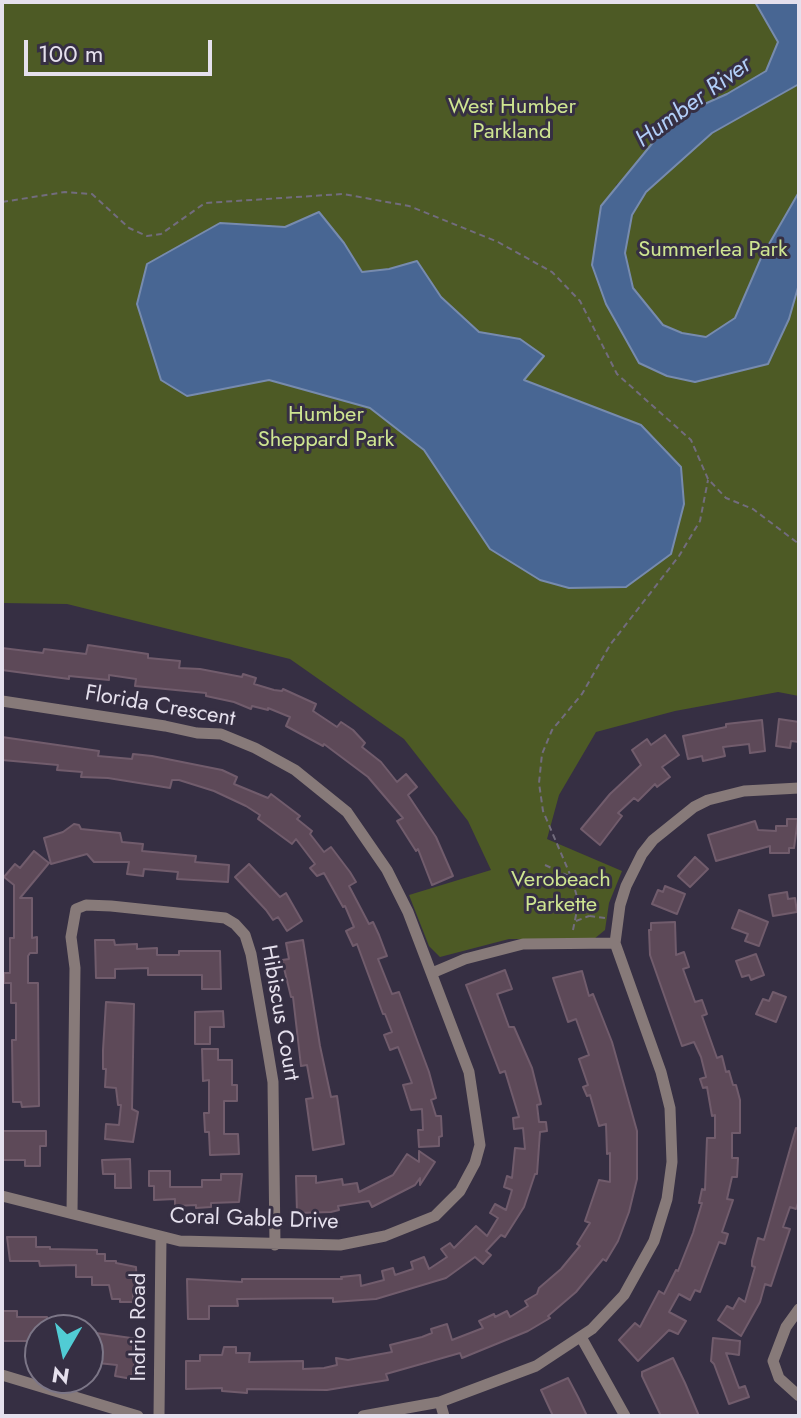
<!DOCTYPE html>
<style>
body{margin:0}
#map{position:relative;width:801px;height:1418px;overflow:hidden;background:#362f43;font-family:Jost,sans-serif}
canvas{display:block}
.frame{position:absolute;inset:0;border:4px solid #e5e0ed;pointer-events:none}
.north{position:absolute;left:24px;top:1314px;width:80px;height:80px;box-sizing:border-box;background:#362f43;border:2px solid #7c7687;border-radius:50%;rotate:189deg;font-size:22px;font-weight:700;line-height:32px;text-align:center;color:#e5e0ed}
.north::after{content:'';display:block;margin:auto;width:28px;height:36px;background:#51ccd4;clip-path:polygon(50% 0,100% 100%,50% 72%,0 100%)}
.scale{position:absolute;left:24px;top:40px;width:188px;height:36px;box-sizing:border-box;border:4px solid #e5e0ed;border-top:0;padding-left:10px;font-size:24px;line-height:28px;white-space:nowrap;color:#e5e0ed;-webkit-text-stroke:6px #362f43;paint-order:stroke}
</style>
<div id="map">
<canvas width="801" height="1418"></canvas>
<div class="frame"></div>
<div class="north">N</div>
<div class="scale">100 m</div>
</div>
<script>
const g = document.querySelector('canvas').getContext('2d');
g.lineJoin = 'round';
function paint(path, color) {
  g.fillStyle = color;
  g.fill(path, 'evenodd');
}
function shape(rows) {
  const path = new Path2D();
  for (const r of rows) {
    path.moveTo(r[0], r[1]);
    for (let i = 2; i < r.length; i += 2) path.lineTo(r[i], r[i + 1]);
  }
  return path;
}
function strokePath(path, color, width, dash) {
  g.strokeStyle = color;
  g.lineWidth = width;
  g.lineCap = dash ? 'butt' : 'round';
  g.setLineDash(dash || []);
  g.stroke(path);
}
function drawText(font, color, halo, rows, align = 'center') {
  g.font = font + ' Jost,sans-serif';
  g.lineWidth = 6;
  g.setLineDash([]);
  g.textBaseline = 'middle';
  g.strokeStyle = halo;
  g.fillStyle = color;
  for (const [text, x, y, turn = 0] of rows) {
    g.save();
    g.translate(x, y);
    g.rotate((+turn || 0) * Math.PI / 180);
    g.textAlign = isNaN(turn) ? turn : align;
    if (halo) g.strokeText(text, 0, 0);
    g.fillText(text, 0, 0);
    g.restore();
  }
}
const green = shape([
 [2,2,755,2,779,42,766,71,727,94,616,185,606,304,639,363,706,337,682,333,663,325,633,288,625,253,632,215,646,192,712,133,799,84,799,696,778,692,675,711,596,732,559,795,547,839,622,871,609,903,605,930,594,939,509,939,440,957,429,946,409,895,491,870,468,821,404,739,290,659,67,604,2,603]
]);
const water = shape([
 [755,2,799,2,799,84,712,133,646,192,632,215,625,253,633,288,663,325,682,333,706,337,735,318,761,258,799,192,799,284,789,319,768,364,695,382,667,376,639,363,606,304,592,265,601,206,673,118,727,94,766,71,778,42,755,2],
 [319,212,344,243,362,272,389,269,417,261,441,297,479,332,520,339,544,356,524,380,641,425,681,467,684,504,671,554,626,587,569,588,540,580,490,549,424,450,370,408,269,380,187,396,161,380,137,304,147,264,220,223,285,227,319,212]
]);
const building = shape([
 [88,645,148,654,148,658,180,661,179,668,200,669,242,677,243,674,256,678,254,684,274,690,282,691,283,689,316,704,313,711,337,727,341,722,353,730,365,743,362,747,381,762,397,782,406,774,417,787,408,795,436,837,453,876,432,885,418,849,416,851,397,821,403,818,368,777,324,744,323,746,286,726,290,717,268,708,268,710,252,706,251,709,234,702,206,696,206,693,135,686,136,679,109,675,109,680,69,676,69,679,2,670,2,648,43,653,44,649,86,654,88,645],
 [779,719,799,722,799,742,791,741,790,748,776,746,779,719],
 [762,720,765,751,750,753,749,744,723,747,725,756,703,761,702,756,688,759,683,736,726,727,726,724,762,720],
 [665,735,679,755,662,767,670,777,657,787,655,784,638,801,634,798,618,813,622,816,600,845,581,829,610,794,641,765,632,750,647,739,651,745,665,735],
 [2,737,99,751,98,756,132,759,133,754,152,756,222,770,237,777,234,784,268,798,271,794,300,816,297,819,312,831,310,834,324,852,331,847,350,872,356,882,349,886,369,924,373,922,379,935,387,956,378,959,392,994,399,992,429,1072,436,1098,431,1100,436,1116,441,1116,442,1136,439,1137,439,1146,419,1147,418,1130,423,1130,422,1109,411,1110,403,1085,412,1083,398,1047,390,1050,384,1035,392,1032,385,1014,383,1014,357,944,353,946,346,931,354,927,345,906,343,907,324,873,317,876,310,868,315,864,296,839,292,844,258,819,260,815,246,806,214,791,179,780,172,780,170,788,108,778,81,777,82,772,57,770,58,765,2,760,2,737],
 [787,819,798,819,794,848,789,848,789,853,770,853,770,846,716,861,708,835,755,821,758,830,776,831,776,826,787,826,787,819],
 [74,824,79,825,81,829,120,833,122,842,143,844,142,851,196,856,195,862,229,865,228,882,177,879,178,872,144,869,143,876,127,874,129,862,94,862,87,854,51,864,44,838,63,832,74,824],
 [34,851,49,863,20,898,32,898,32,938,37,937,37,953,30,953,28,956,28,983,38,983,39,1106,22,1107,21,1102,13,1102,12,1040,16,1040,16,1003,11,1003,11,983,4,983,4,973,10,973,10,938,14,938,14,885,4,877,15,864,20,868,34,851],
 [695,857,708,869,690,887,678,876,695,857],
 [249,864,280,897,286,893,302,921,287,931,278,917,273,920,266,910,235,877,249,864],
 [665,886,685,894,677,914,652,904,658,890,663,892,665,886],
 [787,892,788,899,795,898,797,912,773,916,769,895,787,892],
 [739,910,768,922,759,946,745,941,748,934,732,928,739,910],
 [675,922,676,955,684,952,689,967,683,969,695,1002,702,1000,707,1014,702,1016,717,1058,722,1056,726,1072,729,1071,733,1085,736,1085,740,1100,740,1133,732,1133,732,1158,738,1158,737,1177,732,1177,727,1199,733,1200,722,1232,728,1234,725,1244,719,1242,700,1292,695,1290,690,1300,679,1294,669,1312,686,1321,678,1334,669,1330,638,1361,619,1340,635,1323,640,1327,659,1291,664,1294,676,1270,678,1271,693,1233,702,1203,699,1203,702,1189,705,1190,707,1138,715,1138,715,1115,712,1116,707,1087,703,1088,700,1079,706,1077,701,1057,694,1042,682,1046,650,955,649,930,651,930,651,923,675,922],
 [95,940,114,940,115,945,137,944,137,949,157,948,157,955,179,955,179,951,220,951,221,989,202,989,202,975,148,975,148,968,115,969,115,978,96,978,95,940],
 [303,940,320,1046,331,1097,337,1096,344,1144,313,1150,306,1099,313,1098,307,1065,301,1066,293,997,291,997,282,960,289,959,286,943,303,940],
 [756,954,764,975,751,980,749,975,742,977,736,961,756,954],
 [505,970,512,989,497,994,509,1027,514,1027,532,1068,541,1104,537,1105,539,1122,546,1122,547,1131,540,1132,537,1174,535,1174,524,1207,505,1237,501,1235,486,1251,491,1255,483,1264,475,1257,446,1278,376,1299,333,1302,333,1298,237,1299,238,1306,209,1306,209,1319,188,1319,187,1279,242,1282,242,1279,342,1279,341,1277,360,1275,361,1286,384,1280,382,1271,393,1268,395,1275,413,1269,411,1262,424,1257,429,1269,447,1257,441,1249,450,1243,454,1248,476,1226,487,1236,498,1218,490,1213,495,1204,506,1210,512,1190,504,1187,507,1176,512,1178,515,1148,525,1149,523,1128,514,1129,513,1118,519,1117,505,1071,500,1073,466,985,505,970],
 [582,971,589,996,593,994,612,1042,637,1131,637,1179,629,1212,618,1241,606,1261,603,1259,576,1292,548,1316,550,1318,528,1331,462,1358,460,1353,386,1374,388,1380,327,1390,247,1389,247,1393,222,1391,222,1388,186,1389,186,1361,200,1361,200,1355,222,1355,224,1347,236,1347,236,1353,250,1353,249,1362,303,1361,303,1369,324,1368,337,1365,336,1358,348,1360,392,1352,390,1345,422,1337,432,1333,431,1329,447,1324,452,1340,483,1328,479,1321,494,1314,495,1317,507,1311,510,1317,528,1306,525,1301,537,1294,539,1288,561,1269,580,1246,577,1244,590,1223,585,1221,599,1180,610,1182,610,1153,607,1154,606,1124,599,1126,590,1095,587,1096,583,1087,588,1085,579,1059,589,1055,576,1019,568,1022,553,978,582,971],
 [773,992,786,997,776,1022,756,1014,763,999,769,1001,773,992],
 [106,1002,134,1004,132,1109,138,1112,133,1142,105,1139,106,1124,119,1125,121,1105,118,1105,116,1088,105,1087,106,1069,103,1069,103,1050,106,1002],
 [223,1011,224,1027,210,1027,210,1044,195,1044,195,1012,223,1011],
 [202,1049,218,1049,218,1060,232,1060,232,1085,237,1085,237,1101,224,1101,224,1134,238,1134,239,1154,210,1155,209,1132,205,1132,204,1113,209,1113,209,1080,203,1081,202,1049],
 [796,1128,799,1129,799,1200,796,1209,790,1207,783,1227,790,1229,771,1286,765,1284,760,1302,741,1336,718,1320,727,1306,733,1309,739,1298,745,1302,755,1267,752,1266,752,1261,758,1238,764,1240,796,1128],
 [2,1131,46,1131,46,1146,40,1146,40,1166,25,1166,25,1160,2,1160,2,1131],
 [419,1151,435,1162,420,1185,420,1178,415,1185,372,1207,369,1201,338,1206,339,1210,331,1212,297,1213,296,1176,316,1176,316,1183,342,1179,343,1185,357,1183,359,1192,393,1175,407,1154,419,1162,419,1151],
 [130,1159,131,1188,115,1188,115,1174,103,1174,102,1160,130,1159],
 [149,1171,170,1171,170,1187,202,1187,202,1180,221,1180,221,1174,242,1174,239,1202,211,1203,211,1207,196,1208,196,1205,175,1206,175,1199,154,1200,154,1186,149,1186,149,1171],
 [7,1237,36,1237,36,1247,50,1247,50,1249,97,1250,97,1254,105,1254,105,1261,116,1261,116,1263,136,1267,137,1292,133,1292,133,1302,120,1302,120,1299,112,1299,109,1285,92,1285,92,1277,76,1277,76,1265,40,1266,39,1261,10,1261,7,1237],
 [2,1311,17,1311,17,1317,47,1317,47,1320,71,1320,71,1330,40,1330,40,1341,3,1341,2,1311],
 [96,1333,138,1339,132,1379,115,1376,117,1365,88,1362,88,1339,95,1340,96,1333],
 [713,1338,740,1341,739,1355,726,1353,739,1388,745,1386,749,1397,729,1404,714,1364,711,1361,713,1338],
 [673,1358,685,1383,699,1416,661,1416,642,1376,642,1372,673,1358],
 [568,1378,578,1397,587,1416,553,1416,541,1390,568,1378]
]);
const path = shape([
 [2,202,65,192,92,194,129,228,147,236,161,234,205,203,343,194,409,206,498,242,552,272,580,301,617,374,691,440,708,479,726,498,753,509,799,544],
 [545,865,569,876],
 [605,918,590,916,579,904,572,879,543,811,539,783,542,754,552,730,582,694,610,645,679,556,700,521,708,480],
 [576,921,589,916],
 [573,930,578,905]
]);
const street = shape([
 [2,701,165,726,197,733,221,734,255,748,295,770,347,812,387,870,408,912,469,1072,480,1145,475,1163,460,1191,435,1216,385,1236,340,1245,180,1241,2,1196],
 [432,973,465,959,523,944,615,943],
 [72,1213,75,968,71,937,76,909,86,905,111,906,225,918,235,924,245,935,251,954,268,1052,273,1082,275,1245],
 [799,1309,786,1327,773,1361,779,1378,799,1396],
 [581,1337,625,1416],
 [2,1375,138,1416],
 [440,1402,444,1416],
 [159,1416,161,1238],
 [363,1416,440,1402,536,1366,592,1329,624,1295,654,1241,667,1199,672,1162,670,1108,661,1072,615,943,620,905,626,886,642,854,653,840,694,807,708,800,744,791,799,788]
]);
const parkNames = [
 ["West Humber",512,108],
 ["Parkland",512,133],
 ["Summerlea Park",713,251],
 ["Humber",326,416],
 ["Sheppard Park",326,441],
 ["Verobeach",561,881],
 ["Parkette",561,906]
];
const streetNames = [
 ["Florida Crescent",160,707,10],
 ["Hibiscus Court",279,1013,80],
 ["Coral Gable Drive",254,1220,2],
 ["Indrio Road",140,1327,-90]
];
const waterNames = [
 ["Humber River",694,103,-36]
];
paint(green, '#4d5a25');
paint(water, '#486693');
strokePath(water, '#778bae', 2);
paint(building, '#5d4958');
strokePath(building, '#715c6c', 2);
strokePath(path, '#726c7d', 2, [6, 4]);
strokePath(street, '#877a79', 11);
drawText('22px', '#cee591', '#362f43', parkNames);
drawText('22px', '#e5e0ed', '#362f43', streetNames);
drawText('italic 24px', '#b2cef8', '#362f43', waterNames);
</script>
